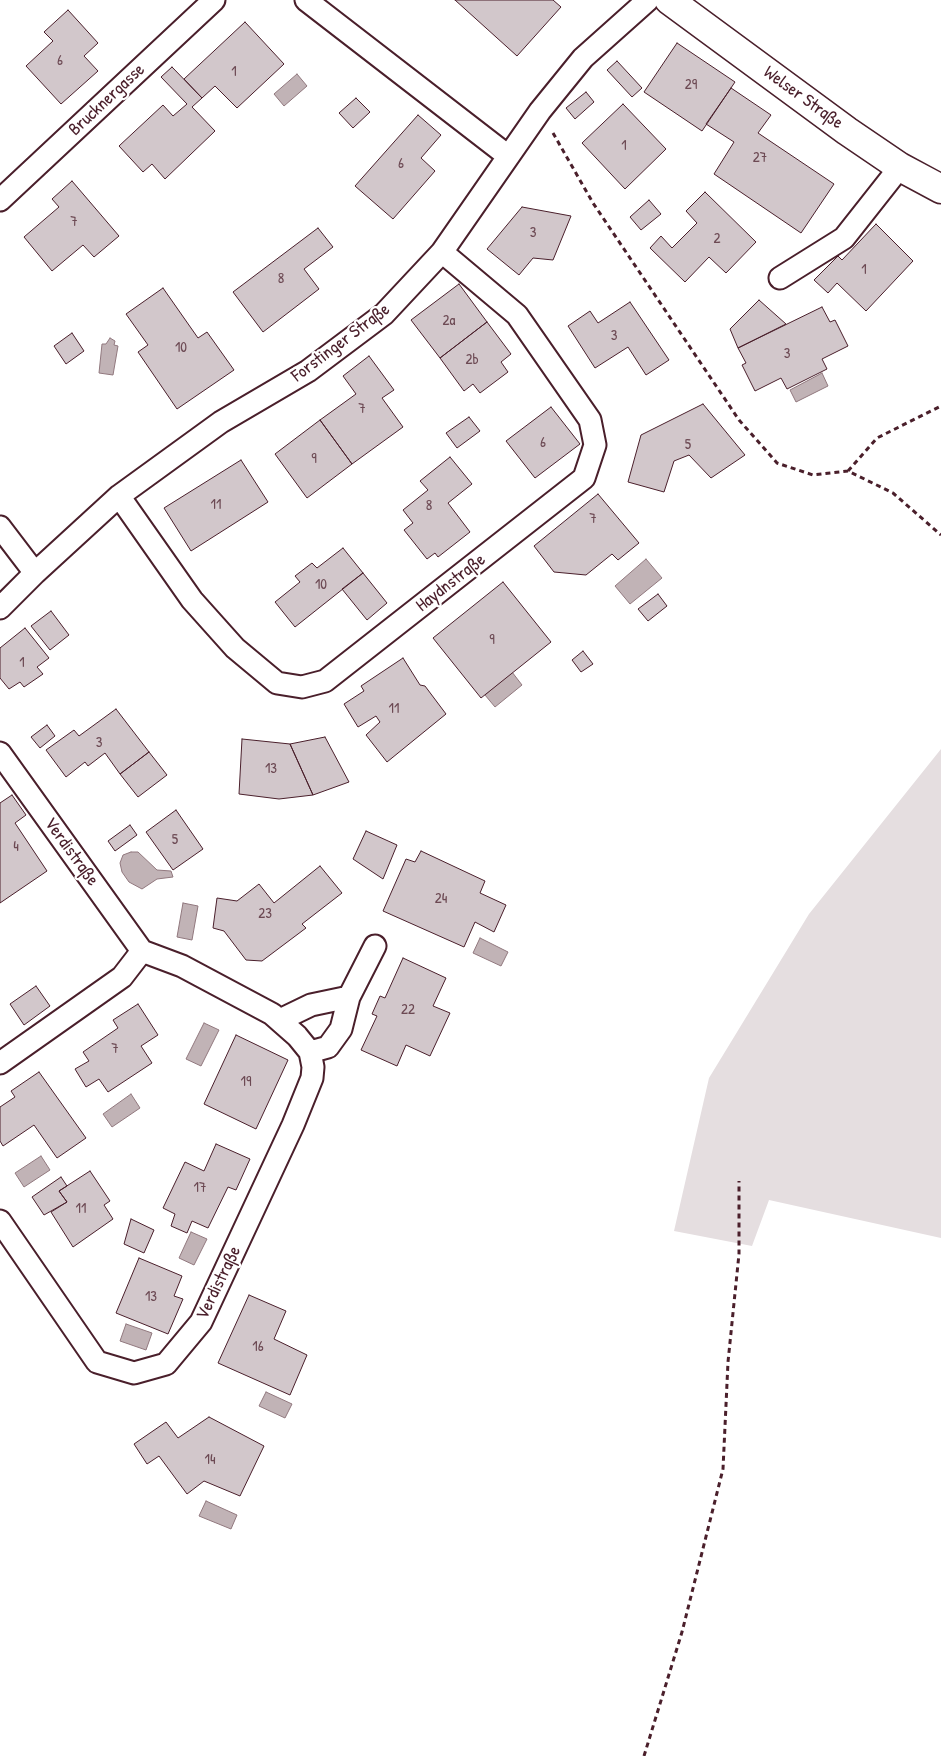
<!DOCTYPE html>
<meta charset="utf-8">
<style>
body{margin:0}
canvas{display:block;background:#fff}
</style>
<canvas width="941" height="1756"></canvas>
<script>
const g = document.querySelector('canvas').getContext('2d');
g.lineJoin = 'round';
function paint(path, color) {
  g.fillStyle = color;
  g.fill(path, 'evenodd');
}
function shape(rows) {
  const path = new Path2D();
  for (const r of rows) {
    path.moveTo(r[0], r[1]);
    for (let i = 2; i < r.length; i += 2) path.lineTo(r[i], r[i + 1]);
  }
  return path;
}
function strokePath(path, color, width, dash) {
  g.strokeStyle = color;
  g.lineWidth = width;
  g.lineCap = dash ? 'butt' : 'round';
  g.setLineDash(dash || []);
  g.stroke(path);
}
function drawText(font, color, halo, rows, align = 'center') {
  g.font = font + ' "Patrick Hand",sans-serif';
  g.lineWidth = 4.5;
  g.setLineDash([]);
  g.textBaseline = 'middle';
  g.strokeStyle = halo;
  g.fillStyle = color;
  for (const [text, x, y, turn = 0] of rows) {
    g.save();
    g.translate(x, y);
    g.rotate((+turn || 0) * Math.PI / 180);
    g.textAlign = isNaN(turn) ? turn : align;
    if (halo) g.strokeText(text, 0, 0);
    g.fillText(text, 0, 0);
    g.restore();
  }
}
const green = shape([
 [941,749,941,1238,769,1200,752,1246,674,1231,709,1078,809,914]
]);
const water = shape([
 [297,74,307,86,284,106,274,94,297,74],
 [110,338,115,341,114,345,118,346,113,375,99,373,102,344,106,344,110,338],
 [822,373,828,386,796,402,790,390,822,373],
 [646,559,662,578,630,604,615,586,646,559],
 [512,672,522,685,495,707,485,695,512,672],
 [131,852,138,852,157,870,171,871,173,877,157,879,142,889,129,882,122,872,120,863,123,855,131,852],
 [183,903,198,906,192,940,177,937,183,903],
 [480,938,508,952,501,966,473,953,480,938],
 [204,1023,219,1030,201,1066,186,1059,204,1023],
 [131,1094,140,1108,112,1127,103,1114,131,1094],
 [41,1156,50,1170,24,1187,15,1173,41,1156],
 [191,1232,207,1239,194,1265,179,1258,191,1232],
 [126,1324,152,1333,146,1350,120,1341,126,1324],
 [266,1392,292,1404,285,1418,259,1406,266,1392],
 [206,1501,237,1515,231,1529,199,1516,206,1501]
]);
const building = shape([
 [455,0,553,0,561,7,517,56,455,0],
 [68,10,98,43,84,56,98,71,61,104,26,66,53,41,44,32,68,10],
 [245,22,284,64,237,108,215,86,202,98,184,79,245,22],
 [677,43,735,82,702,131,644,92,677,43],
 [617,61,642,88,632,97,607,70,617,61],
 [172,67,202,98,192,107,215,131,165,179,152,164,143,172,119,146,163,105,173,116,187,104,161,77,172,67],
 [731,88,771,115,758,133,834,184,801,233,714,174,734,142,706,124,731,88],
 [586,92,594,102,575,119,566,108,586,92],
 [356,98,370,112,353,128,339,113,356,98],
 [623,104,666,149,625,189,582,143,623,104],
 [418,115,441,135,421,158,435,171,393,219,355,186,418,115],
 [72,181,119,236,94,257,83,245,52,271,24,237,59,207,52,199,72,181],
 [705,192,756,242,726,273,709,257,685,282,650,248,661,236,672,248,697,223,686,211,705,192],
 [649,200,661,214,641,230,630,217,649,200],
 [522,207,571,216,553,260,533,258,519,275,487,249,522,207],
 [876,224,913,261,866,311,837,283,828,293,814,280,838,256,842,260,876,224],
 [318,228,333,247,304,269,319,289,263,332,233,292,318,228],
 [459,284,487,322,440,358,411,320,459,284],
 [163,288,198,338,207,332,234,370,177,409,138,352,148,345,126,314,163,288],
 [759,300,786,324,738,348,730,329,759,300],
 [630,302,669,360,646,375,628,347,595,368,568,326,590,311,598,323,630,302],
 [822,307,830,322,835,320,848,346,822,359,827,369,787,389,781,378,755,391,742,365,746,363,738,348,822,307],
 [487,322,511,354,501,362,508,372,480,393,473,384,464,391,440,358,487,322],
 [72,333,84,351,66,364,54,346,72,333],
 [369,356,394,390,382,398,403,427,352,464,320,420,356,394,343,376,369,356],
 [703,404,745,455,711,478,689,455,674,461,664,492,628,482,641,435,703,404],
 [551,407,580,444,535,478,506,441,551,407],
 [469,417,480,431,457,448,446,433,469,417],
 [320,420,352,464,307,498,275,454,320,420],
 [450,457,472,484,448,503,470,532,438,557,435,553,427,559,404,530,413,523,403,510,428,490,420,481,450,457],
 [241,460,268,502,191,551,164,508,241,460],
 [598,494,639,543,618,560,612,554,586,575,554,572,534,546,598,494],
 [343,548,363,573,295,627,275,602,300,582,295,576,312,563,317,568,343,548],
 [363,573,387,603,367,620,342,589,363,573],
 [503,582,551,642,481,698,433,638,503,582],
 [658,594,667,606,648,621,638,609,658,594],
 [51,611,69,635,50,650,31,626,51,611],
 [25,628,49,658,37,667,43,674,24,687,20,682,9,689,0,678,0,648,25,628],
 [583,651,593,664,581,672,572,660,583,651],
 [403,658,420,685,425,686,446,714,387,762,366,735,380,722,376,716,358,727,344,704,364,691,361,686,403,658],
 [116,709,149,752,120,774,105,753,88,766,85,762,66,777,46,750,74,730,79,736,116,709],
 [47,725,55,736,40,748,31,737,47,725],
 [325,737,349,782,313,795,290,744,325,737],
 [242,739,290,744,313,795,279,799,239,794,242,739],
 [149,752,167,775,138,797,120,774,149,752],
 [12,795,26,815,15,823,47,871,0,903,0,803,12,795],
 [176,810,203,849,173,870,146,832,176,810],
 [130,825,137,835,115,851,108,841,130,825],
 [366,831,397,845,383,879,353,859,366,831],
 [421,851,485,881,480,893,506,905,494,932,475,922,464,947,383,911,406,859,415,862,421,851],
 [320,866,342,893,302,924,306,928,262,961,246,960,224,931,213,928,217,898,237,901,259,884,274,903,320,866],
 [403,958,446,978,433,1006,450,1013,430,1056,406,1045,397,1066,361,1050,377,1016,372,1014,380,996,385,998,403,958],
 [36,986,50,1006,24,1025,10,1004,36,986],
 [138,1004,158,1035,141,1046,152,1063,108,1092,99,1079,86,1087,75,1069,89,1061,83,1052,118,1028,113,1020,138,1004],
 [236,1035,288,1060,256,1129,204,1104,236,1035],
 [39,1072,86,1138,57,1158,34,1125,3,1146,0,1141,0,1107,15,1097,11,1091,39,1072],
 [216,1144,250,1159,236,1190,228,1187,208,1228,192,1221,187,1233,171,1226,175,1214,163,1208,185,1162,204,1171,216,1144],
 [90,1171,110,1201,104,1205,113,1219,73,1247,51,1212,67,1202,59,1191,90,1171],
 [61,1177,67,1186,59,1191,67,1202,44,1215,32,1197,61,1177],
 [131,1219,154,1230,144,1253,124,1244,131,1219],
 [139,1258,182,1276,174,1296,183,1299,168,1334,116,1313,139,1258],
 [249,1295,286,1311,274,1339,307,1355,290,1395,218,1363,249,1295],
 [209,1417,264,1446,240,1496,204,1481,187,1494,159,1456,147,1464,134,1444,166,1422,178,1438,209,1417]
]);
const path = shape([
 [553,133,593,203,739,420,777,463,813,475,848,471,893,493,941,535],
 [848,471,877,438,941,406],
 [644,1756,682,1632,723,1469,728,1362,739,1254,739,1181]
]);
const minor = shape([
 [306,0,508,156],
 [0,200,214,0],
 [780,278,844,238,900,167],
 [119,496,192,600,235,648,277,683,302,687,325,681,584,478,595,445,590,420,517,315,442,252],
 [0,527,35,573],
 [0,608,35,573,119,496,221,422,308,371,384,314,442,252,540,111,583,58,648,0],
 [0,753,142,951,182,966,272,1014,297,1036,310,1052,313,1067,312,1078,293,1125,201,1322,166,1364,134,1373,97,1362,0,1221],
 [280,1020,311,1005,349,997],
 [310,1052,328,1047,341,1029,349,997,375,946],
 [0,1063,122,977,142,951]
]);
const secondary = shape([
 [669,0,847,131,900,167,941,189]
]);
const numberNames = [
 ["6",60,61],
 ["1",234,72],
 ["29",691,85],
 ["1",624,146],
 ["27",760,158],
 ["6",401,164],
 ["7",74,222],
 ["3",533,233],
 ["2",717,239],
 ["1",864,270],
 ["8",281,279],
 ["2a",449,321],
 ["3",614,336],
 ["10",181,348],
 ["3",787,354],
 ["2b",472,360],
 ["7",362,409],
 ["6",543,443],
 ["5",688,445],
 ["9",314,459],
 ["11",216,505],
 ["8",429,506],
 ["7",593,519],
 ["10",321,585],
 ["9",492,640],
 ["1",22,663],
 ["11",394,709],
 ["3",99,743],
 ["13",271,769],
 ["5",175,840],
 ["4",16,847],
 ["24",441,899],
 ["23",265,914],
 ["22",408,1010],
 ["7",115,1049],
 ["19",246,1082],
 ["17",200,1188],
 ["11",81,1209],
 ["13",151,1297],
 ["16",258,1347],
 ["14",210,1460]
];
const streetNames = [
 ["Welser Straße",803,98,36],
 ["Brucknergasse",107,100,-43],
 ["Forstinger Straße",341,343,-37],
 ["Haydnstraße",451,583,-38],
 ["Verdistraße",71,852,54],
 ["Verdistraße",219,1283,-64]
];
paint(green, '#e5dee0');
paint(water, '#c1b3b6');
strokePath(water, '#91787e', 1);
paint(building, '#d2c7cb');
strokePath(building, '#4a1f2b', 1);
strokePath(minor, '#4a1f2b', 25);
strokePath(secondary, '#4a1f2b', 31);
strokePath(path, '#4a1f2b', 3, [5, 4]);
strokePath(minor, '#fff', 21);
strokePath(secondary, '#fff', 28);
drawText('15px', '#6c4953', null, numberNames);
drawText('18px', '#4a1f2b', '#fff', streetNames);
</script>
